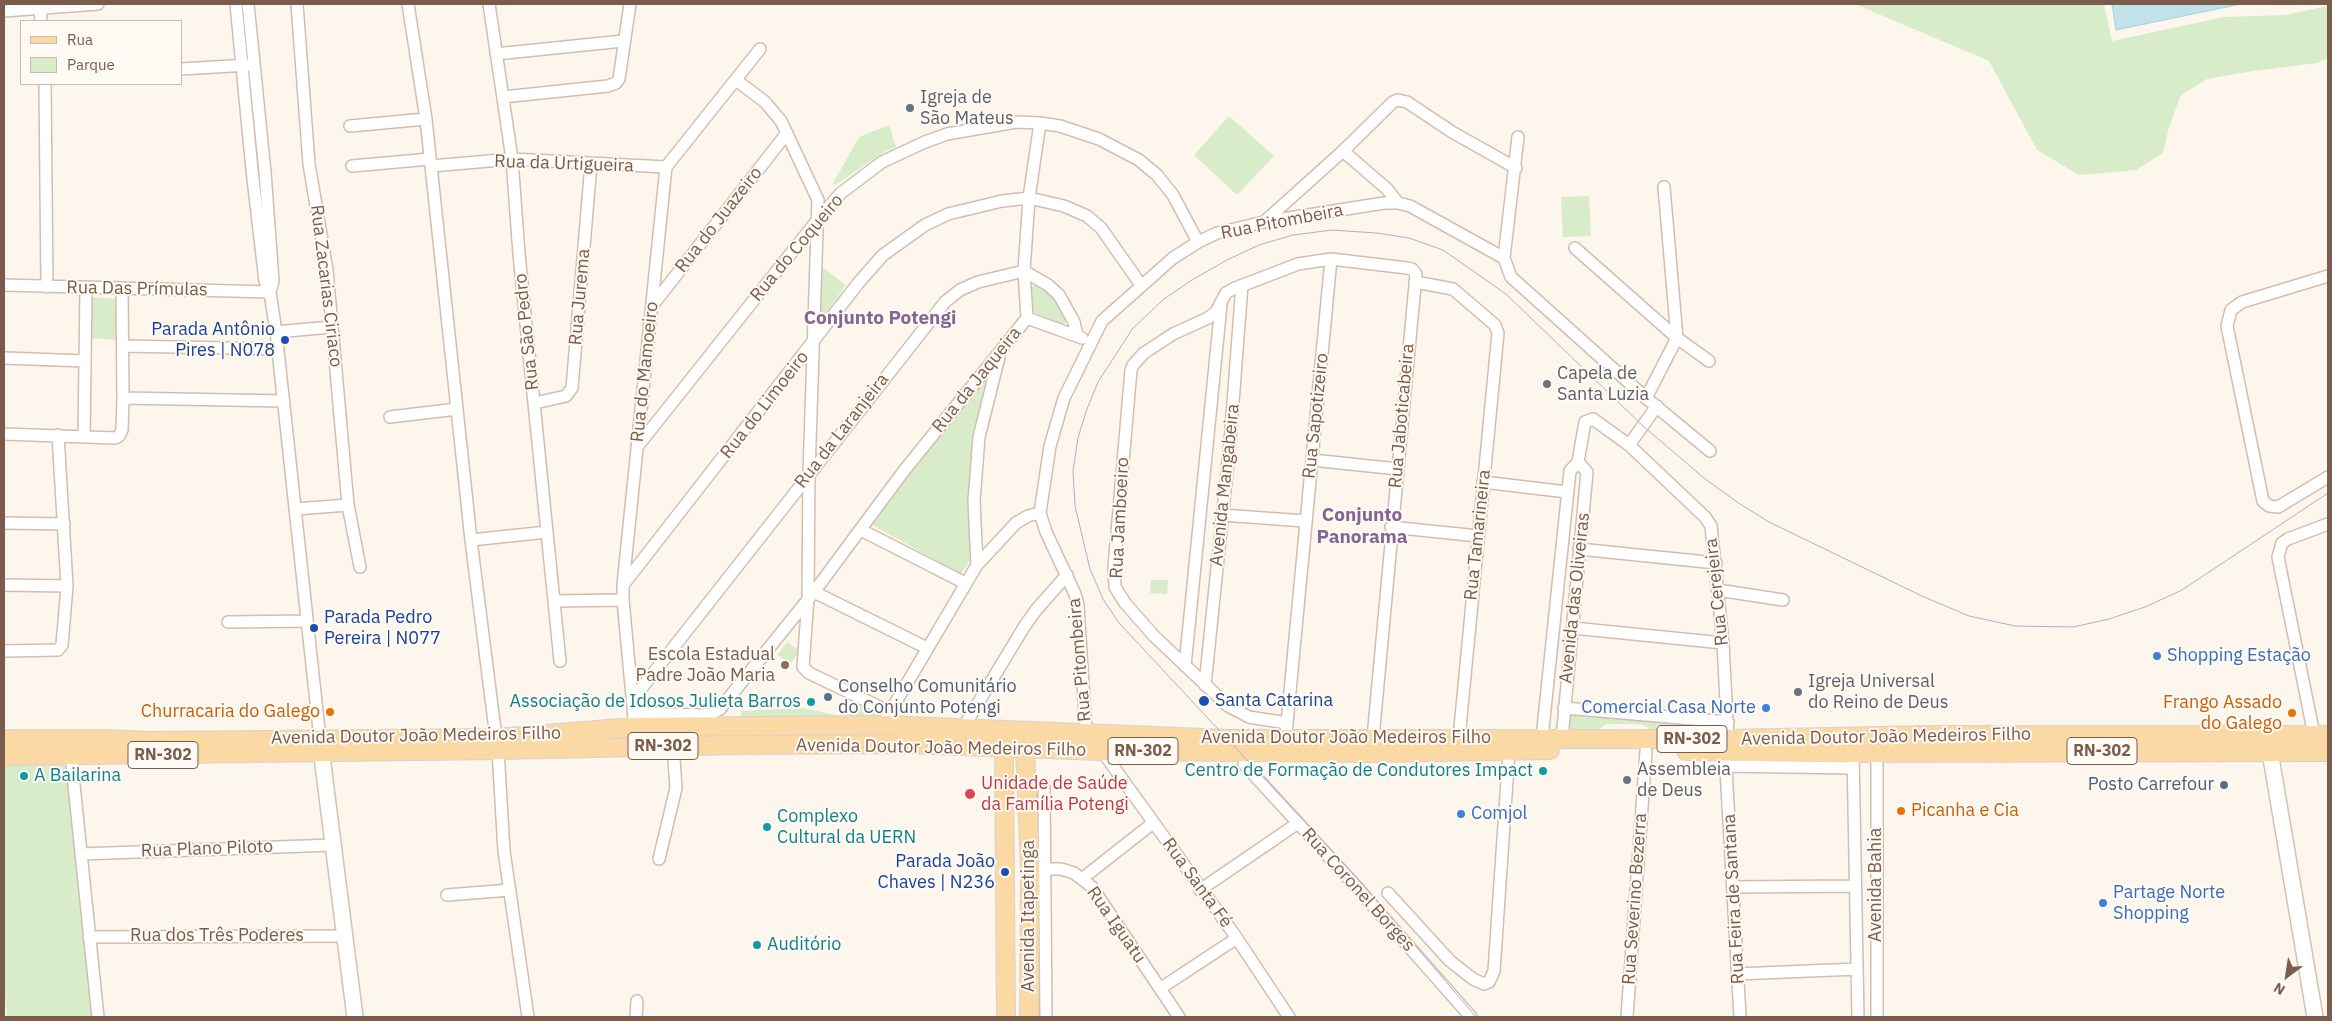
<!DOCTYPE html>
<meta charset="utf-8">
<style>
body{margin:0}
#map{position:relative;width:2332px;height:1021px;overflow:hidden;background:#fdf6ec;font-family:"IBM Plex Sans",sans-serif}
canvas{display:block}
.frame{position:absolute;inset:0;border:5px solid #7a5c4d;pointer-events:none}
.legend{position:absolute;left:20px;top:20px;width:162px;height:65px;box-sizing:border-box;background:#fffaf3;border:1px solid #cabbb1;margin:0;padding:6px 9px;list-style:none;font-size:15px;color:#7a5c4d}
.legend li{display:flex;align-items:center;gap:10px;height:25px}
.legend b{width:25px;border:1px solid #cabbb1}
.north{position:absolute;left:2262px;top:951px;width:50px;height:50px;-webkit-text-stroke:4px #fffaf3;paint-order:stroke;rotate:211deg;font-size:14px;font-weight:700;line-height:20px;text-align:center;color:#7a5c4d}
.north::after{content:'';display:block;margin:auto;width:18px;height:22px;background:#7a5c4d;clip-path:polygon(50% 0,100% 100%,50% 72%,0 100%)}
</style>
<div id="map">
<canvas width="2332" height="1021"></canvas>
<div class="frame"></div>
<ul class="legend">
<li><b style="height:6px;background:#fbd9a5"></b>Rua</li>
<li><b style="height:14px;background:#d8ecc9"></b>Parque</li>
</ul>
<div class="north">N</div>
</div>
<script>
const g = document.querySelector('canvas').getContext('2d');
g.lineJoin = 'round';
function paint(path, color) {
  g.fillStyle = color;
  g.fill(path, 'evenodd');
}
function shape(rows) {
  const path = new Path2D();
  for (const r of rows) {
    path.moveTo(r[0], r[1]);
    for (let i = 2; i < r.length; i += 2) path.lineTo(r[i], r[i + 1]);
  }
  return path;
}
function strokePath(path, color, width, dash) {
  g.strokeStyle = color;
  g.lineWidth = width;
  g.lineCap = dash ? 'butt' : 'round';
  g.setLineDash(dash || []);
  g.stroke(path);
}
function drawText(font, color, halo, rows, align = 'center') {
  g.font = font + ' "IBM Plex Sans",sans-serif';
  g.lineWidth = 4;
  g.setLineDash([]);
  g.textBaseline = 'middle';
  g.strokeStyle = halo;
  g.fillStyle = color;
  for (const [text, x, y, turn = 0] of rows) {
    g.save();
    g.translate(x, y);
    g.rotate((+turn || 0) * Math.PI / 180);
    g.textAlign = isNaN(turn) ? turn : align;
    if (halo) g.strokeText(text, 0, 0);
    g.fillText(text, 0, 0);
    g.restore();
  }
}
const green = shape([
 [1855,4,2104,4,2112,41,2224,17,2285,15,2328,6,2328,58,2317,63,2253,71,2207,79,2181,95,2169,127,2163,153,2136,170,2079,175,2037,150,1989,61],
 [1229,116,1274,156,1237,195,1194,155],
 [889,125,896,147,884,152,838,183,832,185,859,137],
 [1589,196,1591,236,1563,237,1561,197],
 [821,266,846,285,821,320],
 [1037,280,1059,303,1070,321,1062,324,1044,318,1029,309,1032,288],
 [91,297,118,299,116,340,89,338],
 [988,373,972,435,971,488,975,552,961,574,869,523],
 [1151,580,1168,580,1167,594,1150,593],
 [787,642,800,651,790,664,777,655],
 [856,698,886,712,883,721,740,724,741,711,803,708,836,715,844,719],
 [1568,712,1719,726,1719,732,1654,731,1641,724,1606,724,1598,730,1570,732,1568,731],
 [794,730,974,736,794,738],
 [55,758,67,768,92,1017,7,1017,4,985,4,759]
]);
const water = shape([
 [2112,4,2241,4,2116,30,2112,4]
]);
const minor = shape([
 [236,4,252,170,265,281,270,292,276,332,320,739],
 [248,4,265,172,273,281,270,292],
 [297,4,309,164,327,270,348,505,360,567],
 [408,4,426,119,471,540,496,738],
 [489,4,512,159,519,254,560,661],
 [40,8,41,21],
 [4,11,98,4],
 [496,54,623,41],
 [181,69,248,65],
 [736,80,765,102,781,121,818,200,809,473,808,598,803,667,809,673,888,711],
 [45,84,47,287],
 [503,97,608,86,616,83,619,79,630,4],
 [350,126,426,119],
 [1343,151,1387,189,1398,203],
 [352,166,430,159],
 [431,166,512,159,666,167],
 [1264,222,1343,151,1393,102,1398,100,1407,102,1452,132,1516,168],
 [1575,248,1677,338,1709,361],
 [1504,258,1518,137],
 [2328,276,2242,302,2231,310,2227,326,2263,501,2269,506,2278,507,2328,477],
 [1415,282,1453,289,1495,325,1498,333,1459,738],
 [4,285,270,292],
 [652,306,787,133],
 [1027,318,1082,338],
 [276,332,331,327],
 [123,346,278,349],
 [4,358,85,361],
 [123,398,284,401],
 [1646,398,1677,338,1664,187],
 [535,403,566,396,572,388,591,164],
 [390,417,457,409],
 [4,434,115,438,119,436,122,430,123,398,122,288],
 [84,437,86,288],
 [1629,445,1657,406],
 [637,447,819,218,841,193,882,162,925,142,947,134,1016,122,1040,123,1060,126,1099,139,1139,160,1157,175,1173,195,1198,242],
 [1312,460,1398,469],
 [1483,482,1567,492],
 [295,509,348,505],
 [1222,515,1305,521],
 [4,523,64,524],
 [1391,527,1478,536],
 [861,530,965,583],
 [471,540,547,532],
 [1579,549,1716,563],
 [977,565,974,501,979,437,999,357],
 [4,585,67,586],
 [623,585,860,281,883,255,925,225,948,214,1002,201,1029,198,1064,206,1087,216,1101,228,1141,285],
 [1718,590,1783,600],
 [814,592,927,648],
 [555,601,623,600],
 [228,622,307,621],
 [1573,628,1723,643],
 [4,651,58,650,62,645,67,586,58,435],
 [1185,666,1221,305],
 [1205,685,1230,442,1242,285],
 [633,699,945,302,960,290,978,282,1024,271,1048,285,1059,295,1074,322,1077,336],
 [1564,708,1728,722],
 [634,713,703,715,711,714,720,709,814,592,903,472,1027,318,1024,271,1029,198,1040,123],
 [887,717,977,565,1016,523,1028,516,1040,513],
 [634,718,623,600,623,585,666,167,760,49],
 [1287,723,1331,259],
 [963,728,1024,627,1036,610,1067,575],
 [1086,733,1078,605,1075,594,1046,532,1040,513,1050,446,1064,398,1102,321,1173,258,1198,242,1217,233,1264,222,1384,203,1398,203,1410,206,1504,258,1511,277,1646,398,1710,451],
 [2314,735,2278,557,2282,543,2288,539,2328,524],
 [1286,738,1287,723,1249,717,1228,706,1154,636,1125,603,1115,587,1114,567,1131,370,1133,365,1144,353,1173,334,1208,318,1216,312,1226,293,1233,289,1298,264,1331,259,1407,268,1412,269,1416,274,1373,738],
 [1542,738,1570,471,1578,462,1585,422,1593,419,1629,445,1705,517,1711,526,1723,643,1728,739],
 [1562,738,1587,472,1578,462],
 [498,750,504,851,528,1017],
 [1102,751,1234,934,1289,1017],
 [1725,751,1740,1017],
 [1853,753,1858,1017],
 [1877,753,1877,1017],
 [71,756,98,1017],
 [1244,764,1351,881,1471,1017],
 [1726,766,1853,768],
 [1044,788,1046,1017],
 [81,854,333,845],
 [659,859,676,788,673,746],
 [1039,869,1061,869,1074,873,1092,887,1179,1017],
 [1083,878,1153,823],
 [1734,887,1855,886],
 [1200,890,1298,823],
 [1388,893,1450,961,1473,979,1484,984,1489,982,1494,971,1509,751],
 [447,895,510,890],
 [89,937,345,936],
 [1737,974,1857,969],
 [1161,988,1237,938],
 [636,1017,637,1001],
 [1627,1017,1646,751]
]);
const secondary = shape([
 [320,741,355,1017],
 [2270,752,2315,1017]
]);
const primary = shape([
 [4,739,105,739,148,741,496,738,634,727,884,725,1228,739,1728,739,1932,735,2328,735],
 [1018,739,1025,749,1030,868,1029,1017],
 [1686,751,1853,753,2328,752],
 [4,756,498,750,741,745,904,744,1102,751,1377,753,1550,750],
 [1006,1017,1004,748,1007,739]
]);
const tram = shape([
 [1476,1017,1361,882,1119,623,1103,599,1090,569,1075,506,1073,471,1078,438,1087,409,1098,382,1133,328,1164,299,1192,280,1227,260,1259,245,1293,235,1332,230,1376,233,1409,238,1443,250,1506,294,1643,426,1704,478,1737,502,1769,522,1924,597,1969,616,2015,626,2073,627,2109,619,2145,607,2182,590,2328,493]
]);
const markers = [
 [910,108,5,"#6b7280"],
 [285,340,5,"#1a4fb4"],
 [1547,384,5,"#6b7280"],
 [314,628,5,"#1a4fb4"],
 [2157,656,5,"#3f7fe0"],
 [785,665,5,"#8d6e63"],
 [1798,692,5,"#6b7280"],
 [828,697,5,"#5c6f8a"],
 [1204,701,6,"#1a4fb4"],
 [811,702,5,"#0f9aa8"],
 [1766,708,5,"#3f7fe0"],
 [330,712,5,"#e8710a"],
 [2292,713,5,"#e8710a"],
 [1543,771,5,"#0f9aa8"],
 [24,776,5,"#0f9aa8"],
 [1627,780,5,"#6b7280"],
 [2224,785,5,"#5c6f8a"],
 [970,794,6,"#e0444e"],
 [1901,811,5,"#e8710a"],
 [1461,814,5,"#3f7fe0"],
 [767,827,5,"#0f9aa8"],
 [1005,872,5,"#1a4fb4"],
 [2103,903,5,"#3f7fe0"],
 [757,945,5,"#0f9aa8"]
];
const shields = [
 [1692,739,70],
 [663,746,70],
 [1143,751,70],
 [2102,751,70],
 [163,755,70]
];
const shieldNames = [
 ["RN-302",1692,739],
 ["RN-302",663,746],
 ["RN-302",1143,751],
 ["RN-302",2102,751],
 ["RN-302",163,755]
];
const worshipNames = [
 ["Igreja de",920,98],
 ["São Mateus",920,119],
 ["Capela de",1557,374],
 ["Santa Luzia",1557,395],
 ["Igreja Universal",1808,682],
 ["do Reino de Deus",1808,703],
 ["Assembleia",1637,770],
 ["de Deus",1637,791]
];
const streetNames = [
 ["Rua da Urtigueira",564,164,2],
 ["Rua do Juazeiro",719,220,-52],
 ["Rua Pitombeira",1282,222,-11],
 ["Rua do Coqueiro",797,248,-50],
 ["Rua Zacarias Ciriaco",326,286,83],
 ["Rua Das Prímulas",137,289,1],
 ["Rua Jurema",580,297,-85],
 ["Rua São Pedro",527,332,-96],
 ["Rua do Mamoeiro",645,372,-84],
 ["Rua da Jaqueira",977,380,-51],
 ["Rua do Limoeiro",765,405,-52],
 ["Rua Sapotizeiro",1316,416,-84],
 ["Rua Jaboticabeira",1402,416,-85],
 ["Rua da Laranjeira",842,431,-52],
 ["Avenida Mangabeira",1225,485,-84],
 ["Rua Jamboeiro",1120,518,-87],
 ["Rua Tamarineira",1478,535,-84],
 ["Rua Cerejeira",1717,592,-96],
 ["Avenida das Oliveiras",1575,598,-84],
 ["Rua Pitombeira",1080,660,-95],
 ["Avenida Doutor João Medeiros Filho",416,736,-1],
 ["Avenida Doutor João Medeiros Filho",1886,737,-1],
 ["Avenida Doutor João Medeiros Filho",1346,738],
 ["Avenida Doutor João Medeiros Filho",941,748,1],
 ["Rua Plano Piloto",207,849,-2],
 ["Rua Santa Fé",1197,883,54],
 ["Avenida Bahia",1876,885,-90],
 ["Rua Coronel Borges",1358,890,48],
 ["Rua Severino Bezerra",1635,899,-86],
 ["Rua Feira de Santana",1734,899,-93],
 ["Avenida Itapetinga",1029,916,-90],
 ["Rua Iguatu",1116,925,55],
 ["Rua dos Três Poderes",217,936]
];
const transitNames = [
 ["Parada Antônio",275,330],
 ["Pires | N078",275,351],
 ["Parada Pedro",324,618,"left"],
 ["Pereira | N077",324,639,"left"],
 ["Santa Catarina",1215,701,"left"],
 ["Parada João",995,862],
 ["Chaves | N236",995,883]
];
const educationNames = [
 ["Escola Estadual",775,655],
 ["Padre João Maria",775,676]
];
const shopNames = [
 ["Shopping Estação",2167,656],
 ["Comercial Casa Norte",1756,708,"right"],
 ["Comjol",1471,814],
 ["Partage Norte",2113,893],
 ["Shopping",2113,914]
];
const serviceNames = [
 ["Conselho Comunitário",838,687],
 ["do Conjunto Potengi",838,708],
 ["Posto Carrefour",2214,785,"right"]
];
const cultureNames = [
 ["Associação de Idosos Julieta Barros",801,702,"right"],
 ["Centro de Formação de Condutores Impact",1533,771,"right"],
 ["A Bailarina",34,776],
 ["Complexo",777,817],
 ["Cultural da UERN",777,838],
 ["Auditório",767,945]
];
const foodNames = [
 ["Frango Assado",2282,703],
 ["do Galego",2282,724],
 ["Churracaria do Galego",320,712],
 ["Picanha e Cia",1911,811,"left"]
];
const healthNames = [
 ["Unidade de Saúde",981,784],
 ["da Família Potengi",981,805]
];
const neighbourhoodNames = [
 ["Conjunto Potengi",880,319],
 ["Conjunto",1362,516],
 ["Panorama",1362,538]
];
paint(green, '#d8ecc9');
paint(water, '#bfe3e8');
strokePath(water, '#a5d3da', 1);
strokePath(minor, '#d1beb0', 14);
strokePath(secondary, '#d6c0b0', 18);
strokePath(primary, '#dad1cd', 20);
strokePath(minor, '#fff', 11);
strokePath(secondary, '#fff', 15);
strokePath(primary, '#fbd9a5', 18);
strokePath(tram, '#b9a8c9', 1);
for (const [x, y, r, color] of markers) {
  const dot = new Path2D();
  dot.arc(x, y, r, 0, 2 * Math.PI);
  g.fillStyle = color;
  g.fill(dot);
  strokePath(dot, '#fffaf3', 2);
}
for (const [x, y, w] of shields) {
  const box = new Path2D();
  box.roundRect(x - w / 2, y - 13.5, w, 27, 4);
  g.fillStyle = '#fffaf3';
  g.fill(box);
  strokePath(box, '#7a5c4d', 1);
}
drawText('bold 16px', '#7a5c4d', null, shieldNames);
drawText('18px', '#5b616d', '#fffaf3', worshipNames, 'left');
drawText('18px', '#7a5c4d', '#fffaf3', streetNames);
drawText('18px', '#164399', '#fffaf3', transitNames, 'right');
drawText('18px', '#785e54', '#fffaf3', educationNames, 'right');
drawText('18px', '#366cbe', '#fffaf3', shopNames, 'left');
drawText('18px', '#4e5e75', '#fffaf3', serviceNames, 'left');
drawText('18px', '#0d838f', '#fffaf3', cultureNames, 'left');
drawText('18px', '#c56008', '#fffaf3', foodNames, 'right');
drawText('18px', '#be3a42', '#fffaf3', healthNames, 'left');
drawText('bold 19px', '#846695', '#fffaf3', neighbourhoodNames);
</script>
